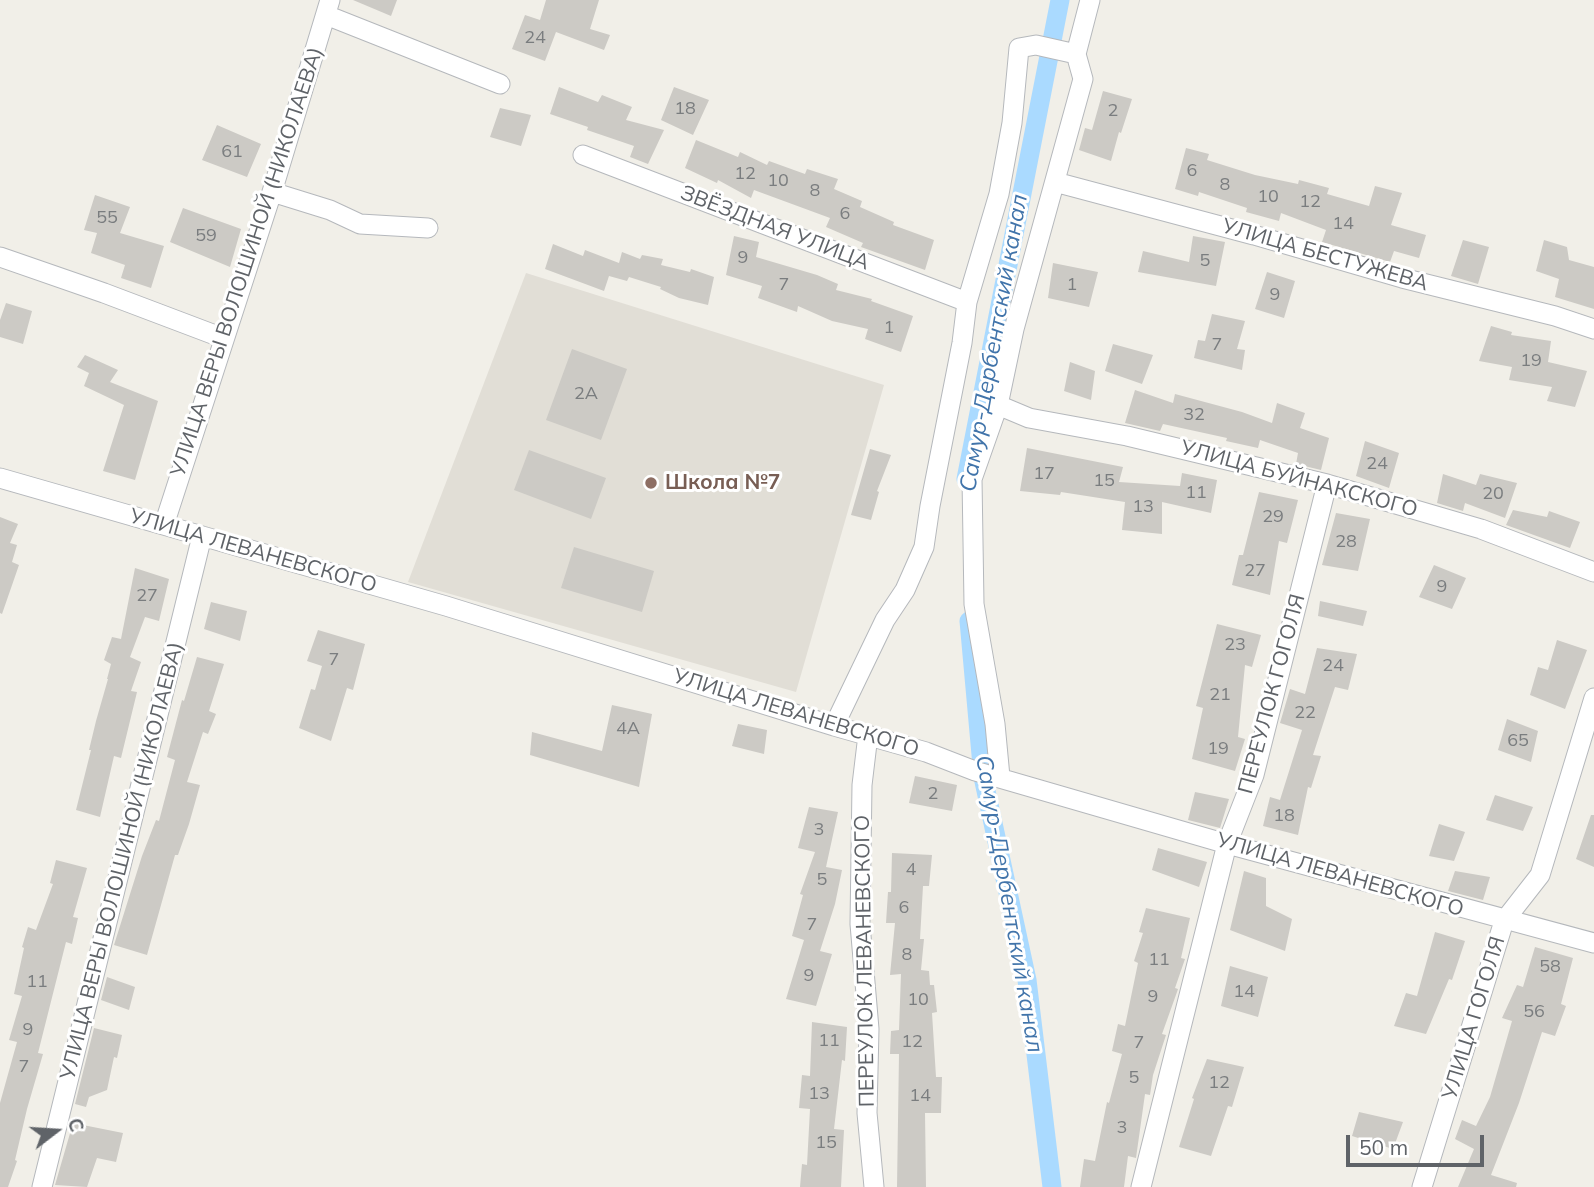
<!DOCTYPE html>
<meta charset="utf-8">
<style>
body{margin:0}
#map{position:relative;width:1594px;height:1187px;overflow:hidden;background:#f1efe8;font-family:Mulish,sans-serif}
canvas{display:block}
.north{position:absolute;left:21px;top:1096px;width:70px;height:70px;-webkit-text-stroke:5px #fff;paint-order:stroke;rotate:73deg;font-size:19px;font-weight:700;line-height:28px;text-align:center;color:#5f6368}
.north::after{content:'';display:block;margin:auto;width:24px;height:32px;background:#5f6368;clip-path:polygon(50% 0,100% 100%,50% 72%,0 100%)}
.scale{position:absolute;left:1346px;top:1135px;width:138px;height:32px;box-sizing:border-box;border:4px solid #5f6368;border-top:0;padding-left:9px;font-size:21px;line-height:24px;white-space:nowrap;color:#5f6368;-webkit-text-stroke:5px #fff;paint-order:stroke}
</style>
<div id="map">
<canvas width="1594" height="1187"></canvas>
<div class="north">С</div>
<div class="scale">50 m</div>
</div>
<script>
const g = document.querySelector('canvas').getContext('2d');
g.lineJoin = 'round';
function paint(path, color) {
  g.fillStyle = color;
  g.fill(path, 'evenodd');
}
function shape(rows) {
  const path = new Path2D();
  for (const r of rows) {
    path.moveTo(r[0], r[1]);
    for (let i = 2; i < r.length; i += 2) path.lineTo(r[i], r[i + 1]);
  }
  return path;
}
function strokePath(path, color, width, dash) {
  g.strokeStyle = color;
  g.lineWidth = width;
  g.lineCap = dash ? 'butt' : 'round';
  g.setLineDash(dash || []);
  g.stroke(path);
}
function drawText(font, color, halo, rows, align = 'center') {
  g.font = font + ' Mulish,sans-serif';
  g.lineWidth = 6;
  g.setLineDash([]);
  g.textBaseline = 'middle';
  g.strokeStyle = halo;
  g.fillStyle = color;
  for (const [text, x, y, turn = 0] of rows) {
    g.save();
    g.translate(x, y);
    g.rotate((+turn || 0) * Math.PI / 180);
    g.textAlign = isNaN(turn) ? turn : align;
    if (halo) g.strokeText(text, 0, 0);
    g.fillText(text, 0, 0);
    g.restore();
  }
}
const education = shape([
 [526,273,884,385,796,692,408,582]
]);
const canal = shape([
 [966,479,1060,0],
 [969,621,983,777,1027,980,1052,1187]
]);
const building = shape([
 [353,0,397,0,391,16],
 [546,0,599,0,590,29,610,35,604,50,556,32,545,61,512,49,525,15,540,20],
 [559,87,598,102,602,95,632,107,626,120,664,130,648,164,630,157,634,146,587,130,588,127,550,114],
 [674,87,709,100,693,135,661,120],
 [1103,91,1132,99,1121,133,1119,132,1111,161,1079,150,1085,128,1092,130],
 [500,108,531,115,521,146,490,137],
 [217,125,261,144,247,177,202,160],
 [696,140,738,157,740,152,767,165,769,161,805,174,807,169,838,179,834,189,862,201,860,207,894,222,893,225,934,240,925,270,861,247,863,243,826,227,830,218,754,190,751,198,718,180,717,183,685,168],
 [1186,148,1209,154,1207,160,1255,175,1298,184,1299,180,1329,188,1327,194,1369,206,1375,186,1402,193,1391,225,1426,235,1419,258,1394,251,1390,262,1322,242,1326,230,1281,213,1279,221,1246,212,1247,208,1199,192,1198,196,1175,189],
 [95,195,130,207,120,233,164,246,151,288,121,278,125,265,91,253,97,233,84,230],
 [183,208,241,229,230,267,170,242],
 [734,236,759,242,756,257,817,275,838,284,836,290,872,299,871,301,913,316,901,352,865,339,868,329,832,321,798,306,797,312,758,298,762,286,726,275],
 [1193,236,1225,242,1216,286,1138,272,1143,251,1189,262],
 [1463,240,1489,247,1478,284,1451,276],
 [1544,240,1567,247,1569,260,1594,267,1594,309,1555,297,1559,279,1536,271],
 [553,244,583,256,585,250,619,263,622,252,640,259,642,255,663,259,661,265,690,272,691,269,714,277,708,305,679,298,660,289,661,287,629,277,627,281,609,276,604,291,545,269],
 [1053,263,1098,272,1089,307,1048,298],
 [1267,272,1295,281,1284,318,1255,309],
 [6,303,32,311,23,344,0,337,0,320],
 [1212,314,1245,321,1237,349,1245,350,1242,370,1194,358,1198,340,1205,341],
 [1491,326,1512,332,1511,335,1551,341,1548,362,1587,371,1575,407,1547,401,1552,387,1509,380,1512,367,1479,361],
 [1113,344,1153,355,1142,384,1105,371],
 [572,349,627,369,601,440,546,420],
 [85,355,118,370,110,382,158,401,135,480,103,471,124,405,84,386,89,373,77,367],
 [1070,362,1095,371,1091,400,1064,391],
 [1135,390,1173,403,1175,394,1242,412,1272,423,1277,403,1305,413,1300,428,1329,438,1321,470,1296,464,1298,453,1260,440,1258,448,1226,441,1227,438,1163,424,1160,431,1125,423],
 [1365,441,1399,453,1389,488,1356,476],
 [1027,448,1123,467,1119,482,1180,486,1182,473,1217,480,1211,513,1162,502,1162,534,1122,530,1125,502,1061,492,1060,495,1020,491],
 [870,449,891,455,877,491,879,492,871,520,851,515],
 [529,450,606,478,591,519,514,490],
 [1443,474,1476,485,1480,474,1517,483,1505,518,1465,503,1463,511,1437,503],
 [1259,492,1298,500,1287,543,1279,541,1270,595,1232,585,1239,555,1243,555],
 [1513,510,1547,517,1549,511,1580,522,1570,548,1506,525],
 [1336,513,1370,519,1358,571,1322,565],
 [0,517,18,524,10,543,17,545,12,562,19,565,2,614,0,613],
 [574,547,654,571,642,612,561,588],
 [1434,565,1466,578,1452,609,1419,597],
 [135,568,169,579,159,621,145,617,130,657,141,662,131,691,137,692,121,758,114,756,100,817,76,810,91,750,89,750,96,721,108,679,107,679,111,664,104,660,112,637,121,639],
 [1320,601,1367,611,1363,626,1318,616],
 [211,602,247,611,240,641,204,629],
 [1217,624,1261,635,1252,667,1245,665,1238,737,1245,739,1235,771,1192,759,1203,708,1196,706],
 [318,630,365,644,353,690,347,688,331,741,299,728,311,689,315,690,322,666,307,661],
 [1557,640,1587,650,1565,709,1530,695,1538,667,1548,670],
 [1317,648,1357,654,1348,690,1335,687,1313,755,1321,756,1311,788,1308,787,1298,835,1263,826,1270,797,1280,800,1302,730,1280,723,1290,689,1305,694],
 [197,657,224,664,209,711,216,714,208,734,203,732,187,782,200,785,189,824,178,855,175,855,147,955,114,945,142,856,156,820,159,821,175,760,167,757,182,700,184,701],
 [612,705,652,714,639,787,530,755,532,732,602,751],
 [1507,719,1538,731,1531,762,1498,750],
 [738,724,767,730,764,754,732,746],
 [915,776,957,785,952,811,909,803],
 [1195,792,1229,799,1220,828,1188,820],
 [1495,795,1533,807,1523,831,1486,820],
 [809,807,838,812,826,867,842,870,835,904,820,951,832,954,816,1006,786,999,804,940,792,936,803,895,800,894,815,852,798,848],
 [1591,815,1594,815,1594,867,1576,859],
 [1439,824,1465,832,1454,861,1429,856],
 [1158,848,1207,862,1199,887,1152,870],
 [892,853,932,855,929,886,923,886,920,939,924,939,921,970,929,971,930,985,934,985,937,1012,932,1013,936,1077,942,1077,941,1113,925,1113,926,1187,897,1187,899,1054,890,1054,891,1031,899,1030,901,974,890,975,895,923,886,923,888,892,891,892],
 [56,860,87,868,73,917,78,918,72,944,66,942,38,1053,43,1054,27,1109,15,1160,17,1161,8,1187,0,1187,0,1103,17,1042,9,1040,22,996,14,994,24,948,22,947,28,927,36,930,53,884,50,883],
 [1244,871,1266,878,1266,906,1292,919,1285,951,1230,930],
 [1455,871,1490,877,1483,900,1448,891],
 [1146,908,1190,918,1181,958,1185,959,1175,988,1178,989,1177,992,1162,1034,1166,1035,1153,1075,1150,1095,1145,1094,1136,1158,1128,1156,1124,1187,1080,1187,1084,1159,1095,1161,1107,1102,1109,1103,1122,1054,1112,1051,1118,1024,1125,1026,1138,963,1134,961,1143,933,1139,932],
 [1435,932,1465,941,1452,980,1449,979,1426,1034,1394,1026,1406,993,1417,996],
 [1535,947,1573,958,1561,1004,1566,1006,1555,1036,1542,1032,1519,1103,1491,1175,1517,1183,1516,1187,1458,1187,1474,1149,1455,1139,1462,1120,1476,1126,1490,1097,1512,1021,1502,1018,1517,985,1523,987],
 [1230,966,1268,977,1258,1017,1221,1006],
 [107,977,135,987,129,1010,101,1000],
 [812,1022,847,1027,845,1061,842,1060,834,1129,844,1130,841,1187,800,1187,802,1164,807,1165,810,1109,799,1108,802,1075,810,1076],
 [94,1028,122,1035,117,1058,114,1057,107,1090,89,1097,86,1107,75,1104],
 [1207,1059,1244,1067,1232,1107,1228,1106,1211,1156,1179,1147,1194,1099,1192,1098],
 [1359,1112,1403,1122,1393,1149,1352,1136],
 [73,1123,123,1133,116,1162,97,1158,87,1187,55,1185]
]);
const minor = shape([
 [326,15,500,84],
 [1076,54,1090,0],
 [583,155,967,302],
 [1055,182,1254,235,1402,278,1555,316,1594,329],
 [272,192,330,210,360,224,428,228],
 [0,257,104,293,223,338],
 [998,405,1029,418,1127,436,1327,484,1481,529,1594,572],
 [0,478,446,606,834,726,926,752,975,771,1227,844,1594,943],
 [164,525,272,192,330,0],
 [834,726,885,620,905,590,924,547,930,506,962,343,967,302,999,194,1012,123,1019,48,1036,45,1076,54,1083,79,1014,329,998,405,972,479,974,604,995,724,1000,777],
 [868,735,862,785,860,924,869,1029,867,1113,874,1187],
 [42,1187,202,536],
 [1141,1187,1227,844,1254,775,1327,484],
 [1422,1187,1504,921,1540,875,1594,698]
]);
const markers = [
 [651,483,7,"#8d6e63"]
];
const numberNames = [
 ["24",535,38],
 ["18",685,109],
 ["2",1113,111],
 ["61",232,152],
 ["6",1192,171],
 ["12",745,174],
 ["10",778,181],
 ["8",1225,185],
 ["8",815,191],
 ["10",1268,197],
 ["12",1310,202],
 ["6",845,214],
 ["55",107,218],
 ["14",1343,224],
 ["59",206,236],
 ["9",743,258],
 ["5",1205,261],
 ["7",784,285],
 ["1",1072,285],
 ["9",1275,295],
 ["1",889,328],
 ["7",1217,345],
 ["19",1531,361],
 ["2А",586,394],
 ["32",1194,415],
 ["24",1377,464],
 ["17",1044,474],
 ["15",1104,481],
 ["11",1196,493],
 ["20",1493,494],
 ["13",1143,507],
 ["29",1273,517],
 ["28",1346,542],
 ["27",1255,571],
 ["9",1442,587],
 ["27",147,596],
 ["23",1235,645],
 ["7",334,660],
 ["24",1333,666],
 ["21",1220,695],
 ["22",1305,713],
 ["4А",628,729],
 ["65",1518,741],
 ["19",1218,749],
 ["2",933,794],
 ["18",1284,816],
 ["3",819,830],
 ["4",911,870],
 ["5",822,880],
 ["6",904,908],
 ["7",812,925],
 ["8",907,955],
 ["11",1159,960],
 ["58",1550,967],
 ["9",809,976],
 ["11",37,982],
 ["14",1244,992],
 ["9",1153,997],
 ["10",918,1000],
 ["56",1534,1012],
 ["9",28,1030],
 ["11",829,1041],
 ["12",912,1042],
 ["7",1139,1043],
 ["7",24,1067],
 ["5",1134,1078],
 ["12",1219,1083],
 ["13",819,1094],
 ["14",920,1096],
 ["3",1122,1128],
 ["15",826,1143]
];
const streetNames = [
 ["ЗВЁЗДНАЯ УЛИЦА",775,228,21],
 ["УЛИЦА БЕСТУЖЕВА",1325,255,16],
 ["УЛИЦА ВЕРЫ ВОЛОШИНОЙ (НИКОЛАЕВА)",247,262,-72],
 ["УЛИЦА БУЙНАКСКОГО",1299,479,15],
 ["УЛИЦА ЛЕВАНЕВСКОГО",253,551,16],
 ["ПЕРЕУЛОК ГОГОЛЯ",1272,694,-75],
 ["УЛИЦА ЛЕВАНЕВСКОГО",796,713,17],
 ["УЛИЦА ВЕРЫ ВОЛОШИНОЙ (НИКОЛАЕВА)",122,861,-76],
 ["УЛИЦА ЛЕВАНЕВСКОГО",1340,875,16],
 ["ПЕРЕУЛОК ЛЕВАНЕВСКОГО",865,961,-91],
 ["УЛИЦА ГОГОЛЯ",1474,1018,-73]
];
const educationNames = [
 ["Школа №7",665,483]
];
const waterNames = [
 ["Самур-Дербентский канал",994,343,-80],
 ["Самур-Дербентский канал",1009,904,80]
];
paint(education, '#e1ded6');
strokePath(canal, '#aadaff', 19);
paint(building, '#cccac5');
strokePath(minor, '#b5b8bc', 21);
strokePath(minor, '#fff', 19);
for (const [x, y, r, color] of markers) {
  const dot = new Path2D();
  dot.arc(x, y, r, 0, 2 * Math.PI);
  g.fillStyle = color;
  g.fill(dot);
  strokePath(dot, '#fff', 2.5);
}
drawText('18px', '#7a7d7f', null, numberNames);
drawText('21px', '#5f6368', '#fff', streetNames);
drawText('bold 21px', '#785e54', '#fff', educationNames, 'left');
drawText('italic 23px', '#4174aa', '#fff', waterNames);
</script>
